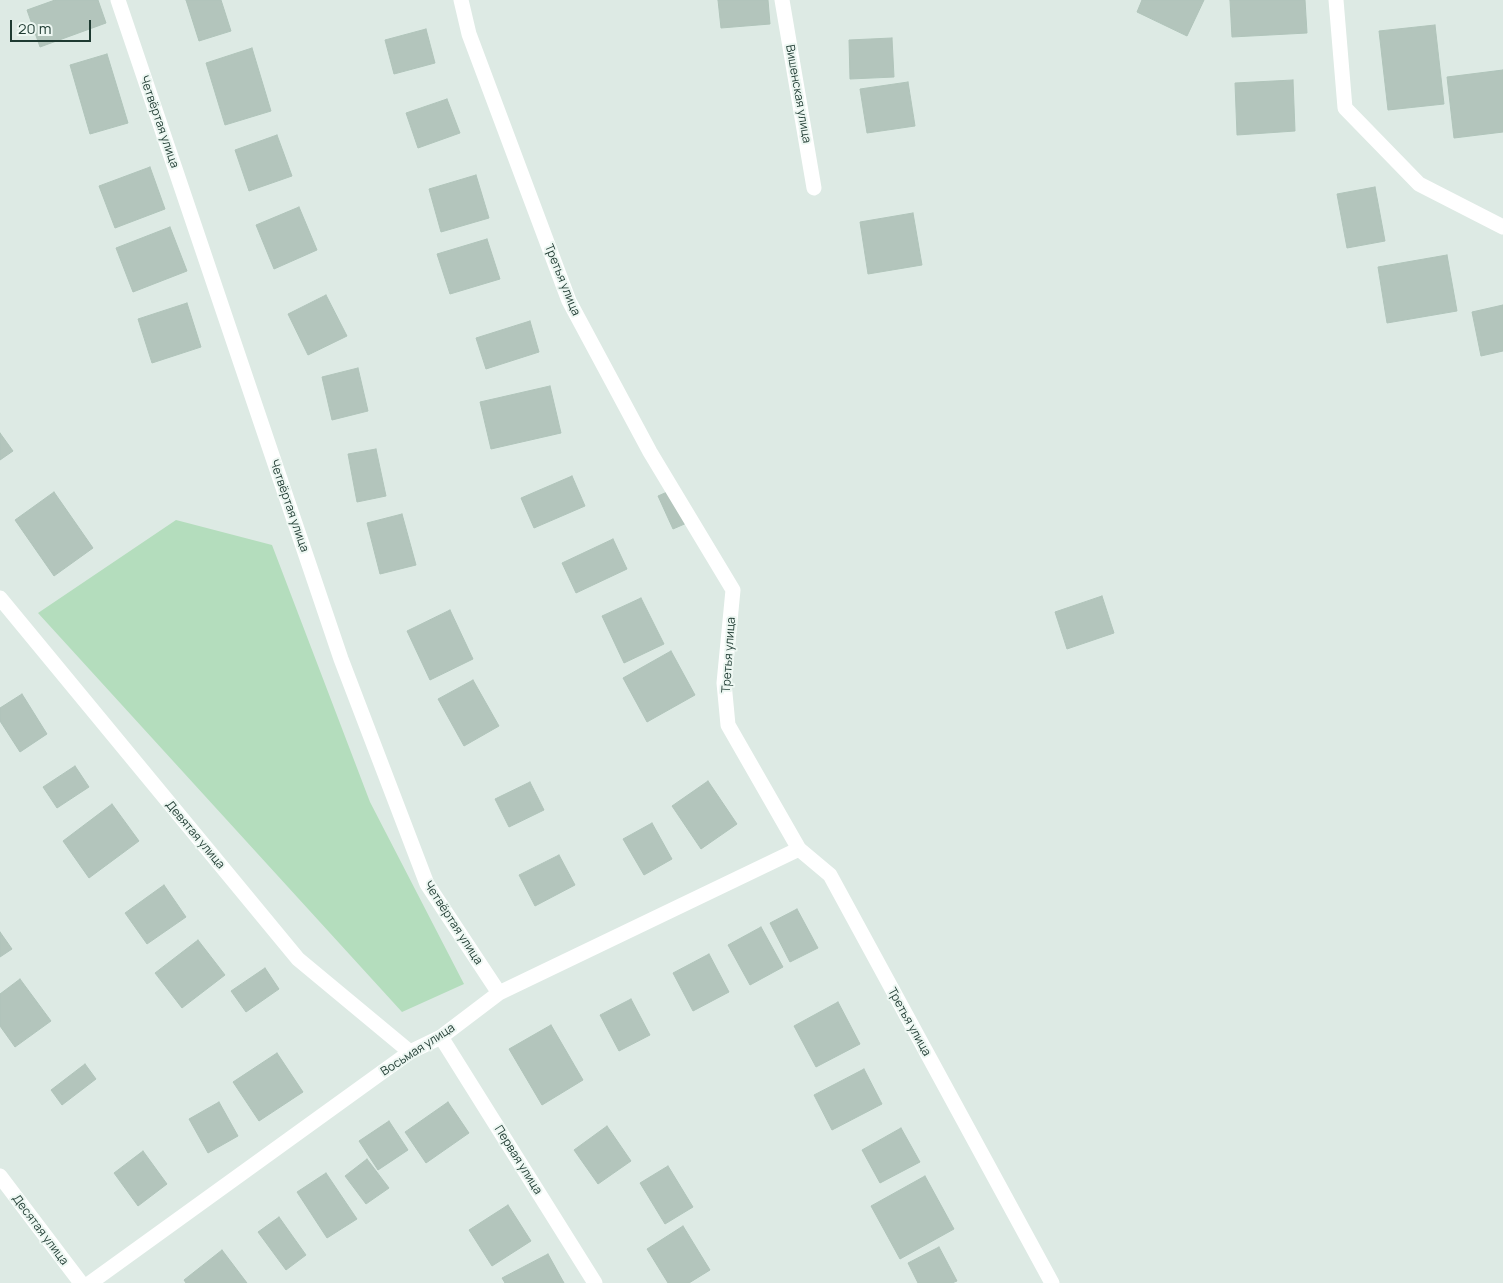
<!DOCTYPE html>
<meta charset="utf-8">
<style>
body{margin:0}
#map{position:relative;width:1503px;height:1283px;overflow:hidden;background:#ddeae4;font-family:Manrope,sans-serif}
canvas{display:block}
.scale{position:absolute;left:10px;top:20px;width:81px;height:22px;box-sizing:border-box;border:2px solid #1e3a31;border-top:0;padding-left:6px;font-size:15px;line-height:18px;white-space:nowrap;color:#1e3a31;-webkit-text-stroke:4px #edf7f2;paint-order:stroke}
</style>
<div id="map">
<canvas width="1503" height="1283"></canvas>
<div class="scale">20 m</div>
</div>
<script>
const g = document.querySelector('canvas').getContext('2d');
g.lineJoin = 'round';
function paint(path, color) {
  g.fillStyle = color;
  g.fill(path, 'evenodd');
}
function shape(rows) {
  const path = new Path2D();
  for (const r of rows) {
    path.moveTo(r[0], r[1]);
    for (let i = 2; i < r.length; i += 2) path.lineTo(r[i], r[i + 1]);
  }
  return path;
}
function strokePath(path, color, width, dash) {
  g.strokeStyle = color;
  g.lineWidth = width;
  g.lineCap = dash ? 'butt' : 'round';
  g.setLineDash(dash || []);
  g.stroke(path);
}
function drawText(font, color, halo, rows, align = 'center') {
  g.font = font + ' Manrope,sans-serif';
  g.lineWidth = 4;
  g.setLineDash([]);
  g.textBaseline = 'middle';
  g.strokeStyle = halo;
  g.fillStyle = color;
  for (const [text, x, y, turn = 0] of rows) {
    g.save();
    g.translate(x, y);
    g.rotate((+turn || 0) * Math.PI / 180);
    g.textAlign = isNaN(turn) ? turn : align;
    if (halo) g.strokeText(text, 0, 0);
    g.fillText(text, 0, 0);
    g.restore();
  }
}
const green = shape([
 [176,520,272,545,370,802,464,984,402,1012,38,613]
]);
const building = shape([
 [55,0,98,0,106,23,40,47,27,10,55,0],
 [186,0,221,0,231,31,199,41,186,0],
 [718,0,768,0,770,24,721,28,718,0],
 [1142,0,1204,0,1187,36,1137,12,1142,0],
 [1230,0,1305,0,1307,33,1232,37,1230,0],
 [1435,25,1444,104,1388,110,1379,31,1435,25],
 [426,29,435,63,394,74,385,40,426,29],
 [892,38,894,77,850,79,849,40,892,38],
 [252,48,271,111,225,125,206,63,252,48],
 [107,54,128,123,90,134,70,65,107,54],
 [1503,70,1503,132,1454,138,1447,77,1503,70],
 [1293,80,1295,131,1237,135,1235,83,1293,80],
 [908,82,915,126,867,133,860,89,908,82],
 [447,99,460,133,418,148,406,113,447,99],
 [277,135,292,176,249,191,235,150,277,135],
 [150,167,165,209,115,228,99,186,150,167],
 [476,175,489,218,441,232,429,189,476,175],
 [1375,187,1385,241,1347,248,1337,194,1375,187],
 [299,207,317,250,274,269,256,225,299,207],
 [913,213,922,265,868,274,860,222,913,213],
 [170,227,187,271,133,292,116,248,170,227],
 [487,239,500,279,450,294,437,254,487,239],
 [1447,255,1457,311,1387,323,1378,267,1447,255],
 [326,295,347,336,308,355,288,314,326,295],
 [187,303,201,347,152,363,138,319,187,303],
 [1503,305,1503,351,1481,356,1472,312,1503,305],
 [530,321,539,352,486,369,476,338,530,321],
 [358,368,368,411,332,420,322,377,358,368],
 [550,386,561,433,491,449,480,402,550,386],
 [0,433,13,451,0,460,0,433],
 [376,449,386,496,357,502,348,454,376,449],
 [572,476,585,506,534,528,521,498,572,476],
 [674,489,689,522,673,529,658,496,674,489],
 [54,492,93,548,54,576,15,520,54,492],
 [402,514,416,565,380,574,367,523,402,514],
 [613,539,627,569,576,593,562,563,613,539],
 [1102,596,1114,633,1067,649,1055,612,1102,596],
 [641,598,664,644,624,663,602,616,641,598],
 [450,610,473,659,430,680,407,631,450,610],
 [671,651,695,695,647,722,623,678,671,651],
 [473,680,499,726,464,746,438,699,473,680],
 [22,694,47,734,20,752,0,721,0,708,22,694],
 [75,766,89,787,57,808,43,787,75,766],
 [708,781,737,824,701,849,672,806,708,781],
 [530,782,544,810,509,827,495,799,530,782],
 [112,804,139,841,89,878,63,841,112,804],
 [652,823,672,859,644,875,623,839,652,823],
 [559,855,575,885,535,906,519,875,559,855],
 [164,885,186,917,147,944,125,913,164,885],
 [797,909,818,948,790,962,770,923,797,909],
 [761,927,783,967,750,985,728,945,761,927],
 [0,932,12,949,0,957,0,932],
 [198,940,225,975,182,1008,155,973,198,940],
 [709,954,729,992,693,1011,673,973,709,954],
 [265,968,279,989,246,1012,231,991,265,968],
 [20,979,51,1021,15,1047,0,1026,0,994,20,979],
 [631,999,650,1035,619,1051,600,1015,631,999],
 [838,1002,860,1044,816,1067,794,1026,838,1002],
 [551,1025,583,1080,542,1105,509,1049,551,1025],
 [277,1053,303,1092,259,1121,233,1082,277,1053],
 [85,1064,96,1079,62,1105,51,1090,85,1064],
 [864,1069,882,1104,832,1130,814,1095,864,1069],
 [219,1102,238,1136,208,1153,189,1119,219,1102],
 [448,1102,469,1133,426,1163,405,1132,448,1102],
 [389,1121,408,1150,378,1170,359,1141,389,1121],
 [607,1126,631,1161,598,1184,574,1150,607,1126],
 [901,1128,920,1162,880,1183,862,1150,901,1128],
 [143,1151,167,1184,138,1206,114,1173,143,1151],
 [367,1159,389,1188,366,1204,345,1176,367,1159],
 [668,1166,693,1207,665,1224,640,1183,668,1166],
 [326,1173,357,1219,327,1238,297,1192,326,1173],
 [925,1176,954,1229,900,1259,871,1206,925,1176],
 [508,1205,531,1241,492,1266,469,1230,508,1205],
 [279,1217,306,1255,286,1270,258,1232,279,1217],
 [683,1226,710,1270,689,1283,668,1283,647,1249,683,1226],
 [939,1247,957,1281,952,1283,918,1283,908,1263,939,1247],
 [222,1250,247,1283,186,1283,184,1280,222,1250],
 [548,1254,564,1283,505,1283,502,1278,548,1254]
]);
const street = shape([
 [118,0,341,659,427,884,499,993],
 [461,0,469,34,569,301,650,452,733,590,724,683,728,725,799,849,830,875,1052,1283],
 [782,0,814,188],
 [1336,0,1345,108,1419,184,1503,227],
 [0,598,298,959,410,1052],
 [441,1037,595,1283],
 [0,1176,81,1283],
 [90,1283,410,1052,441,1037,499,993,799,849]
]);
const streetNames = [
 ["Вишенская улица",798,94,80],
 ["Четвёртая улица",159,122,71],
 ["Третья улица",562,280,68],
 ["Четвёртая улица",289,506,71],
 ["Третья улица",729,655,-86],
 ["Девятая улица",195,835,50],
 ["Четвёртая улица",453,923,57],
 ["Третья улица",909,1022,61],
 ["Восьмая улица",418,1050,-33],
 ["Первая улица",518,1160,58],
 ["Десятая улица",40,1230,53]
];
paint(green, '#b4ddbd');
paint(building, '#b3c5bc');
strokePath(building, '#b0c4ba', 1);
strokePath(street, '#fff', 15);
drawText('12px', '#1e3a31', '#edf7f2', streetNames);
</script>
